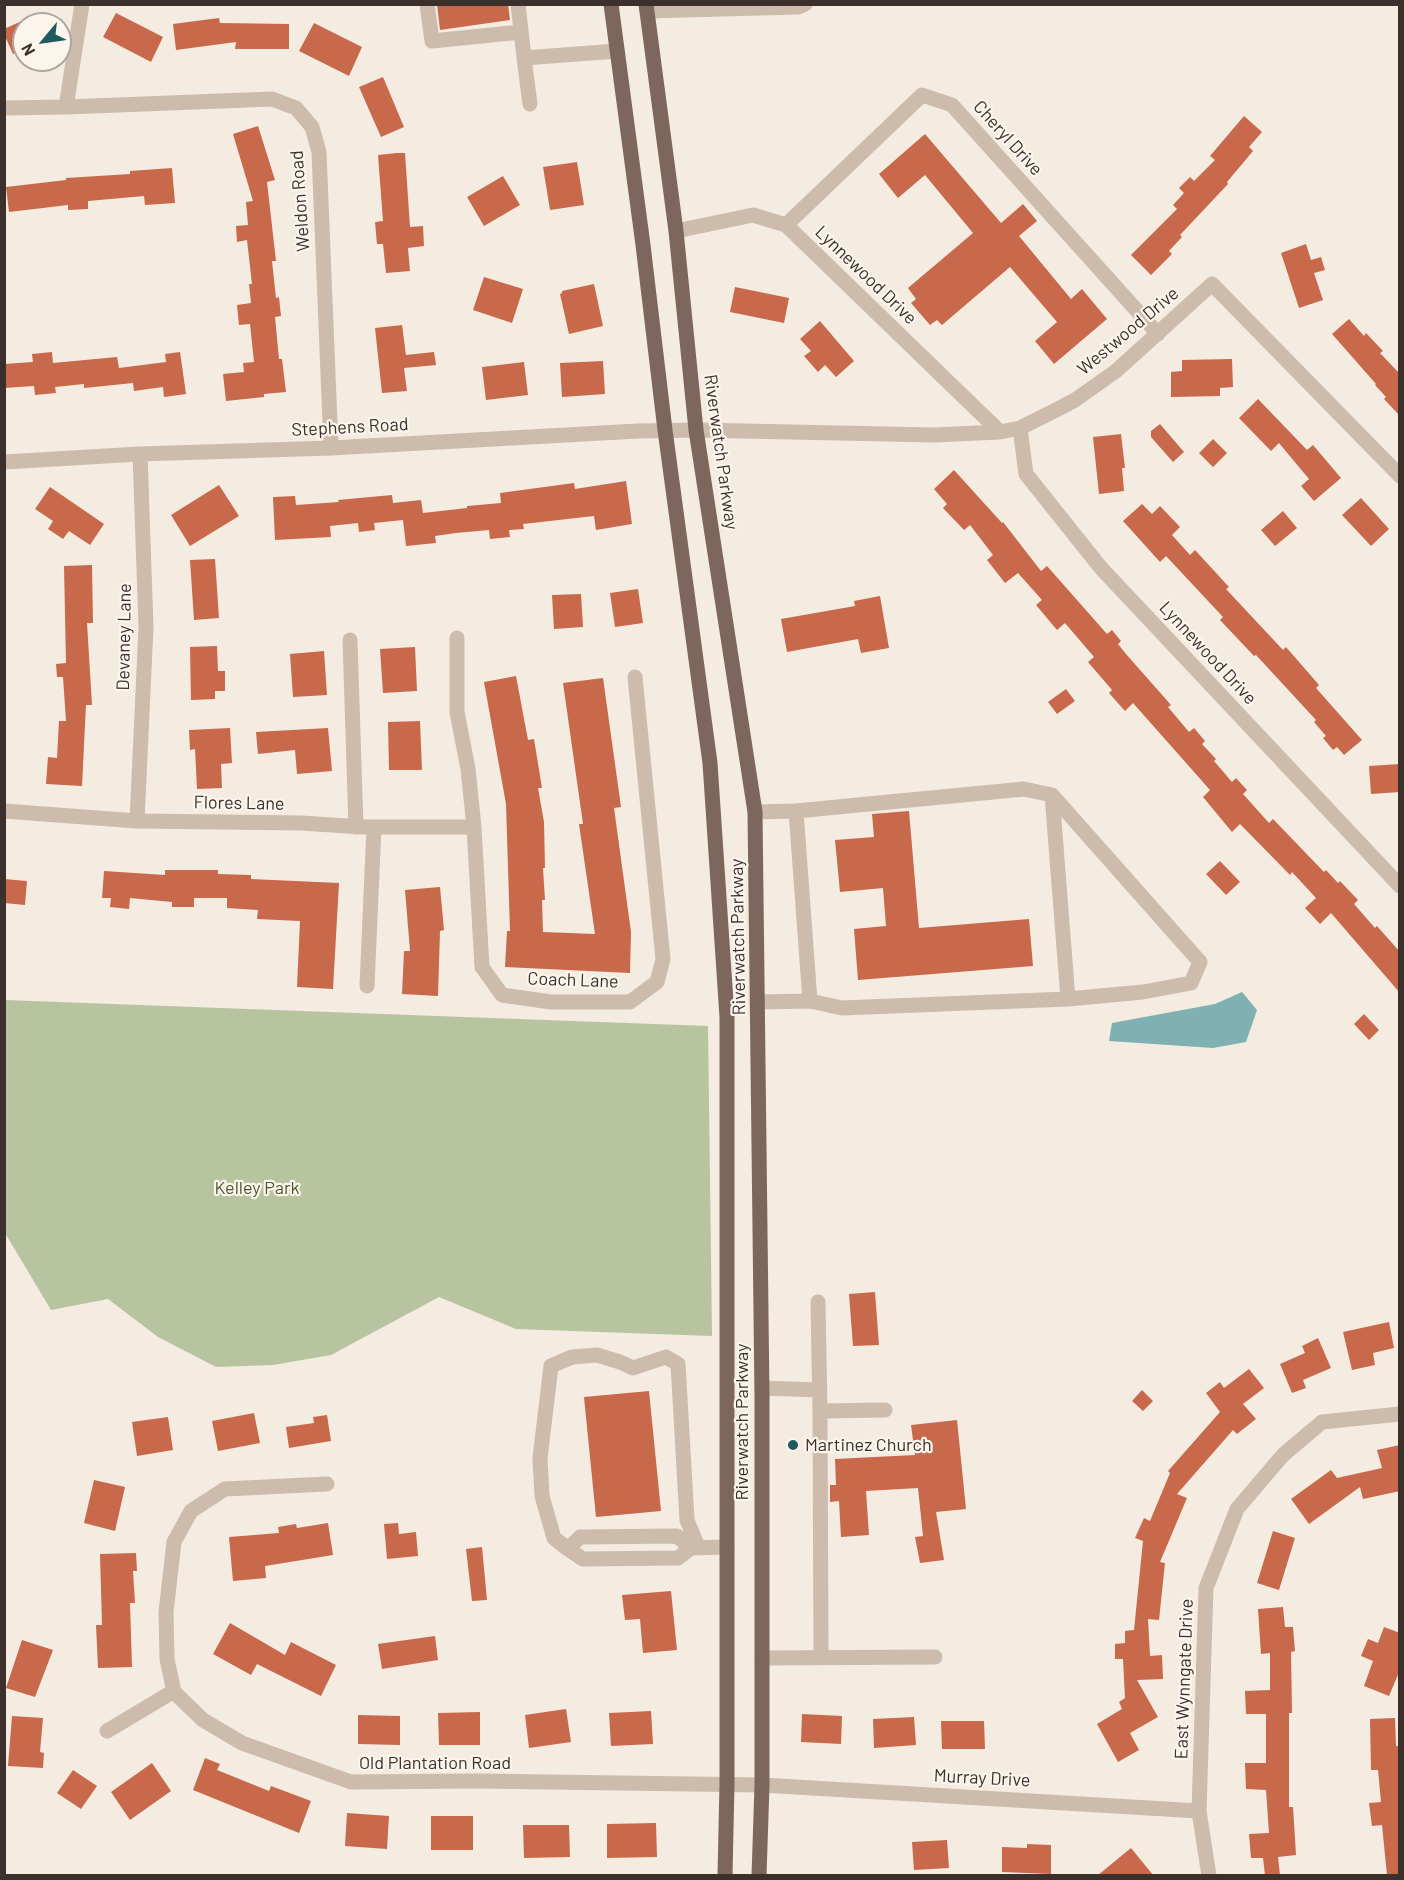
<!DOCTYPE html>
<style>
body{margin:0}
#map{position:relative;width:1404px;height:1880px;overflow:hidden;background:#f4ebe1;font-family:Barlow,sans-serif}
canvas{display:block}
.frame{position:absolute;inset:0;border:6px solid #3b302b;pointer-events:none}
.north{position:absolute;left:12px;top:12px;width:60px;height:60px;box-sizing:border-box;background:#fbf5ee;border:2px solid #aea6a0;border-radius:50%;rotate:241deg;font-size:16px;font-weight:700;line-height:24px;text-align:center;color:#3b302b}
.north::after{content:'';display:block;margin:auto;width:21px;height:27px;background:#1f5a5e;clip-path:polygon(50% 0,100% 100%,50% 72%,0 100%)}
</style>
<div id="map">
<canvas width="1404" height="1880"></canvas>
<div class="frame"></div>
<div class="north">N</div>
</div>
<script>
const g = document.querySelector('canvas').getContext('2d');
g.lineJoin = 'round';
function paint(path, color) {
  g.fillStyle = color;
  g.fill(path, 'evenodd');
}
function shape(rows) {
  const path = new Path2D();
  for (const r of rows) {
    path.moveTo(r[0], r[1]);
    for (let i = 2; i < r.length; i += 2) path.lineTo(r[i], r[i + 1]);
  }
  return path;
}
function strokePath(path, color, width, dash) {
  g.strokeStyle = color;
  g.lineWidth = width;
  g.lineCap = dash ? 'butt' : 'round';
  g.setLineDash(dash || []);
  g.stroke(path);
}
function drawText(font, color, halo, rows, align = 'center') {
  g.font = font + ' Barlow,sans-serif';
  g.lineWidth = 4.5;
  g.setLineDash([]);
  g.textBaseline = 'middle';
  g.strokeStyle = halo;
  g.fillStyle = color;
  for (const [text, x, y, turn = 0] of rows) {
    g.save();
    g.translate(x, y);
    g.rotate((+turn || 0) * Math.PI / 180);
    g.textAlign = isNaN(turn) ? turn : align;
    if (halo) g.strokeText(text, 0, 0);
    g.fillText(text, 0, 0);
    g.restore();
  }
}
const green = shape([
 [5,1000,708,1026,712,1336,516,1329,439,1297,331,1355,273,1365,216,1367,158,1337,108,1299,51,1310,5,1233]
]);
const water = shape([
 [1242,992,1257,1010,1246,1042,1213,1048,1109,1041,1112,1023,1215,1004]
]);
const building = shape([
 [437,4,508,4,510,20,440,30],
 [116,13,163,37,151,62,103,37],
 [219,18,220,23,289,24,289,49,235,49,236,42,176,50,173,24],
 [24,20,24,50,13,54,4,34,4,29],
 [314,23,362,47,349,76,299,51],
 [383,77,404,127,381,137,359,87],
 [1244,116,1262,132,1249,147,1253,151,1227,182,1228,184,1180,235,1182,237,1169,251,1172,254,1151,275,1131,255,1177,209,1173,205,1184,193,1179,188,1190,177,1194,181,1215,160,1210,156],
 [258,126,275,180,267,182,276,261,272,261,276,298,279,297,281,316,275,317,279,359,282,359,286,392,264,394,264,397,226,401,223,374,244,372,243,363,254,362,250,324,239,325,237,305,251,303,249,284,252,284,247,240,237,242,236,226,248,225,246,202,253,201,233,134],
 [925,134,1001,223,1023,204,1037,221,1019,236,1071,299,1082,289,1107,319,1054,364,1035,341,1057,322,1010,267,942,325,937,320,930,325,911,303,916,299,908,288,973,233,925,175,898,198,879,174],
 [397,153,405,153,410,227,423,226,424,246,408,248,410,271,386,273,383,244,377,244,375,222,383,221,378,155],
 [577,162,584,205,550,210,543,167],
 [172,168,175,203,145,205,144,196,88,201,88,209,68,210,68,205,9,212,6,187,66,180,66,178,130,174,130,171],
 [503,176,520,205,484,226,467,197],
 [1306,244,1311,260,1321,257,1325,270,1314,273,1323,300,1299,308,1281,253],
 [484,277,523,289,512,323,473,310],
 [594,284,603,326,569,334,560,294,562,293,562,291],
 [735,287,789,298,784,323,730,312],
 [1349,319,1364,336,1366,333,1383,351,1380,353,1400,374,1400,416,1384,399,1386,397,1375,385,1376,384,1332,334],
 [820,321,854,361,836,377,825,365,818,372,804,356,811,351,800,339],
 [402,325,406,355,434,352,436,365,404,368,407,391,382,393,375,328],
 [52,352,53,363,117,357,119,368,166,362,165,354,180,352,186,394,164,397,163,387,134,391,133,383,84,388,84,384,55,387,56,393,35,395,34,386,4,388,4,364,33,362,32,354],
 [1232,359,1233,387,1220,388,1220,396,1171,397,1171,372,1182,371,1182,360],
 [603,361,605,394,562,397,560,363],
 [524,362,528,395,486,400,482,367],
 [1258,399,1307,450,1313,445,1341,478,1314,501,1301,486,1309,479,1279,443,1271,451,1239,418],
 [1160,424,1184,452,1173,462,1151,437,1151,431],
 [1121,434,1125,468,1122,468,1124,491,1099,494,1093,437],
 [1213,439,1227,453,1213,467,1199,453],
 [954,470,1002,523,1003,522,1041,571,1047,566,1107,634,1112,630,1121,641,1118,644,1126,654,1171,705,1168,707,1189,732,1194,728,1205,741,1202,744,1216,759,1214,761,1232,782,1236,778,1247,790,1243,794,1269,823,1273,819,1324,872,1326,870,1338,883,1340,881,1358,900,1354,904,1375,928,1377,926,1400,952,1400,993,1331,913,1320,924,1305,908,1316,898,1292,872,1290,875,1240,824,1232,832,1203,797,1210,790,1133,703,1125,711,1109,693,1112,690,1088,662,1094,657,1065,623,1057,630,1036,605,1042,600,1018,573,1005,583,987,560,993,555,970,525,964,530,943,508,947,504,934,489],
 [626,481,632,524,596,530,594,516,523,524,524,529,509,530,510,537,490,539,489,530,456,533,435,536,436,543,406,546,403,520,374,523,375,530,359,532,358,523,330,526,331,537,275,540,273,497,295,496,296,505,339,502,338,500,392,495,393,503,421,500,423,513,467,508,467,506,501,503,500,493,574,483,575,489],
 [219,485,239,516,190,546,171,515],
 [50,487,104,524,90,545,69,531,63,539,48,529,53,521,35,509],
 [1361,498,1389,529,1371,546,1342,515],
 [1142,504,1152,514,1160,506,1180,527,1172,535,1190,555,1195,550,1229,587,1226,589,1283,650,1286,647,1319,685,1316,688,1362,740,1344,755,1337,747,1333,750,1323,738,1326,736,1314,722,1316,720,1256,655,1254,656,1220,620,1223,617,1166,556,1160,562,1123,521],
 [1283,511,1297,528,1275,546,1261,530],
 [215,559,219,618,194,620,190,560],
 [92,565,93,623,87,623,92,705,86,705,82,786,46,784,48,757,57,758,59,721,66,721,63,677,57,677,56,664,66,663,64,566],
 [638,589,643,623,615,627,610,593],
 [581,594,583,627,554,629,552,595],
 [880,596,889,648,861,653,858,639,787,652,781,619,855,606,854,601],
 [217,646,218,671,225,671,225,691,215,691,215,699,191,700,190,647],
 [415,647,417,691,383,693,380,649],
 [324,651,327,695,293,697,290,654],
 [516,676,528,740,534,739,542,788,538,788,544,822,545,868,543,868,545,900,542,900,543,932,595,934,579,824,583,824,563,683,603,678,621,807,614,808,631,932,630,973,505,967,507,931,510,931,506,804,484,682],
 [1066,689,1075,701,1057,714,1048,702],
 [420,721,422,770,389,770,388,722],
 [230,728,232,763,221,764,222,788,197,789,195,749,190,750,189,730],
 [328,728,332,771,297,774,295,750,258,754,256,732],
 [1400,764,1400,792,1371,794,1369,766],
 [909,811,919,928,1029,919,1033,966,858,980,854,929,886,926,883,888,840,892,835,840,874,837,872,814],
 [1220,861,1240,882,1226,895,1206,874],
 [165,870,218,870,218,874,251,875,251,879,339,883,333,989,297,987,300,921,257,919,258,910,227,908,227,898,194,898,194,907,172,907,172,902,130,898,129,909,110,907,111,898,102,898,104,871,165,875],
 [4,879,27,881,25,905,4,903],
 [440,887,444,930,440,931,438,996,402,994,404,951,410,951,405,890],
 [1364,1014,1379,1030,1369,1040,1354,1024],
 [875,1292,879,1345,853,1346,849,1294],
 [1389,1322,1394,1348,1373,1353,1375,1365,1352,1370,1343,1332],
 [1318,1338,1331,1368,1303,1380,1306,1388,1292,1393,1280,1364,1305,1353,1302,1346],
 [1249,1369,1264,1388,1243,1404,1256,1419,1237,1434,1233,1430,1177,1494,1187,1498,1160,1562,1165,1563,1159,1620,1148,1619,1150,1656,1162,1655,1163,1679,1137,1680,1158,1717,1130,1733,1139,1750,1118,1762,1097,1724,1122,1709,1119,1702,1125,1698,1123,1659,1115,1659,1115,1644,1125,1643,1125,1631,1134,1630,1143,1541,1135,1538,1144,1518,1150,1521,1170,1473,1168,1471,1220,1412,1206,1393,1220,1382,1224,1388],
 [1142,1390,1153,1401,1143,1411,1132,1401],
 [649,1391,661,1511,596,1517,584,1397],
 [254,1413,260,1443,218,1451,212,1421],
 [327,1415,331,1441,289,1448,286,1427,314,1423,313,1417],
 [168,1417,173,1450,137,1456,132,1422],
 [957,1420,966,1509,936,1512,944,1560,920,1563,915,1537,923,1536,918,1488,866,1491,869,1535,841,1537,839,1501,830,1502,830,1485,836,1485,835,1459,915,1455,911,1425],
 [1400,1445,1400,1491,1363,1499,1360,1487,1309,1524,1291,1499,1331,1470,1337,1478,1382,1468,1377,1450],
 [94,1480,125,1487,115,1531,84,1523],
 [328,1523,333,1555,265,1566,266,1578,233,1581,229,1537,279,1533,278,1527,296,1524,297,1528],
 [398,1523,399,1534,416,1532,418,1556,387,1559,384,1524],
 [1273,1531,1295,1538,1279,1590,1257,1583],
 [482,1547,487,1600,472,1601,466,1549],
 [136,1553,137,1571,133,1571,135,1603,130,1603,132,1667,98,1668,96,1625,102,1625,100,1554],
 [671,1591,677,1650,643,1653,640,1619,625,1620,622,1595],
 [1283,1607,1285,1627,1293,1627,1295,1651,1291,1652,1292,1713,1289,1713,1289,1807,1293,1807,1296,1855,1278,1857,1280,1875,1265,1875,1263,1858,1251,1858,1249,1834,1269,1833,1266,1790,1246,1789,1245,1763,1266,1763,1266,1714,1246,1714,1245,1691,1270,1690,1270,1653,1261,1654,1258,1609],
 [230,1623,285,1655,291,1642,336,1665,321,1696,257,1664,251,1675,213,1654],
 [1384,1627,1400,1633,1400,1670,1389,1696,1364,1686,1373,1661,1361,1656,1368,1639,1378,1643],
 [435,1636,438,1660,382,1669,378,1644],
 [22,1640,53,1650,35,1697,6,1688],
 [566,1709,571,1742,529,1748,525,1715],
 [651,1711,653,1744,611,1746,609,1713],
 [480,1712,480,1745,439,1745,438,1713],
 [802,1714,842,1716,841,1744,801,1742],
 [358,1715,400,1716,400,1745,358,1744],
 [12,1716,43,1718,40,1752,44,1753,43,1768,8,1766],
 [914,1717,916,1745,874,1748,873,1719],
 [1395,1718,1396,1746,1400,1746,1400,1875,1387,1875,1382,1825,1372,1826,1369,1803,1381,1802,1378,1770,1371,1770,1370,1719],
 [941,1721,984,1721,985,1749,942,1749],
 [205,1758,220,1764,217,1770,269,1791,271,1786,311,1801,299,1833,193,1790],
 [152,1763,171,1791,130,1820,111,1792],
 [73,1770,97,1786,81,1809,57,1793],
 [347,1813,389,1816,387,1849,345,1846],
 [431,1816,473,1816,473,1850,431,1850],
 [656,1823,657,1857,607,1858,607,1824],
 [523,1825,569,1825,570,1857,524,1858],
 [947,1840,949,1868,914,1870,912,1842],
 [1027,1844,1051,1845,1051,1874,1002,1872,1002,1847,1027,1848],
 [1131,1848,1153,1875,1098,1875]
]);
const minor = shape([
 [427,4,432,41,521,32],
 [518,4,524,58,617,51],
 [647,11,798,7,805,4],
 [524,58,530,104],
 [66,107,82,4],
 [4,108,66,107,272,99,296,108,312,127,319,152,331,448],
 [786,225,922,95,952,105,1158,334],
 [676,231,753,215,786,225,1000,432],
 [1020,428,1026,474,1101,568,1400,886],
 [4,462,140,454,331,448,638,431,696,430,934,435,1000,432,1020,428,1056,410,1075,400,1116,371,1212,284,1400,476],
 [457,638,457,712,468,769,474,827,482,967,502,995,551,1002,630,1002,657,982,663,959,635,677],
 [350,640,356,827],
 [1052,795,1068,999],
 [4,811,137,821,301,823,363,827,474,827],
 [796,811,810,1001],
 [755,812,796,811,1024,789,1052,795,1200,962,1191,983,1143,992,1068,999,842,1008,810,1001,758,1002],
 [137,821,146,627,140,454],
 [367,986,374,827],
 [818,1302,820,1411,821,1656],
 [762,1388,819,1390],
 [820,1411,885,1410],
 [327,1484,225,1489,191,1511,174,1542,166,1612,167,1659,174,1692,203,1720,242,1743,351,1782,478,1781,762,1785,1199,1811],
 [691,1548,727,1547],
 [568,1549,580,1537,677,1536,691,1548,678,1558,583,1559,568,1549,554,1538,542,1496,540,1458,551,1366,572,1357,597,1355,620,1362,633,1368,666,1357,678,1364,687,1520,698,1547],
 [762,1658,935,1657],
 [107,1731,174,1691],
 [1209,1876,1199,1811,1206,1588,1237,1509,1283,1455,1322,1422,1400,1414]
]);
const major = shape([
 [611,4,643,245,665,430,710,763,727,1017,727,1784,725,1876],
 [646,4,676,231,696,430,755,812,762,1397,762,1785,759,1876]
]);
const markers = [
 [793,1445,6,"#1f5a5e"]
];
const streetNames = [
 ["Cheryl Drive",1008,138,48],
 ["Weldon Road",300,201,-94],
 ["Lynnewood Drive",866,275,44],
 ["Westwood Drive",1128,331,-40],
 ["Stephens Road",350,427,-3],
 ["Riverwatch Parkway",721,452,82],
 ["Devaney Lane",124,637,-89],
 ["Lynnewood Drive",1208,653,47],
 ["Flores Lane",239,803,1],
 ["Riverwatch Parkway",738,937,-91],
 ["Coach Lane",573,980,2],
 ["Riverwatch Parkway",742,1422,-90],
 ["East Wynngate Drive",1184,1679,-88],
 ["Old Plantation Road",435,1763],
 ["Murray Drive",982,1778,3]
];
const parkNames = [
 ["Kelley Park",257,1188]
];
const poiNames = [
 ["Martinez Church",805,1445]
];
paint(green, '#b8c4a0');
paint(water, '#7fb0b2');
paint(building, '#c8694b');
strokePath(minor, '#cdbbac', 15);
strokePath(major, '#7d675c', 15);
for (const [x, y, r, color] of markers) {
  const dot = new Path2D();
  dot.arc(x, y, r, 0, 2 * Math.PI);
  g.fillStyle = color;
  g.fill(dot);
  strokePath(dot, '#fbf5ee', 2);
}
drawText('18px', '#3b302b', '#fbf5ee', streetNames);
drawText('18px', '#4a5a2e', '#fbf5ee', parkNames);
drawText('18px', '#3b302b', '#fbf5ee', poiNames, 'left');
</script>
